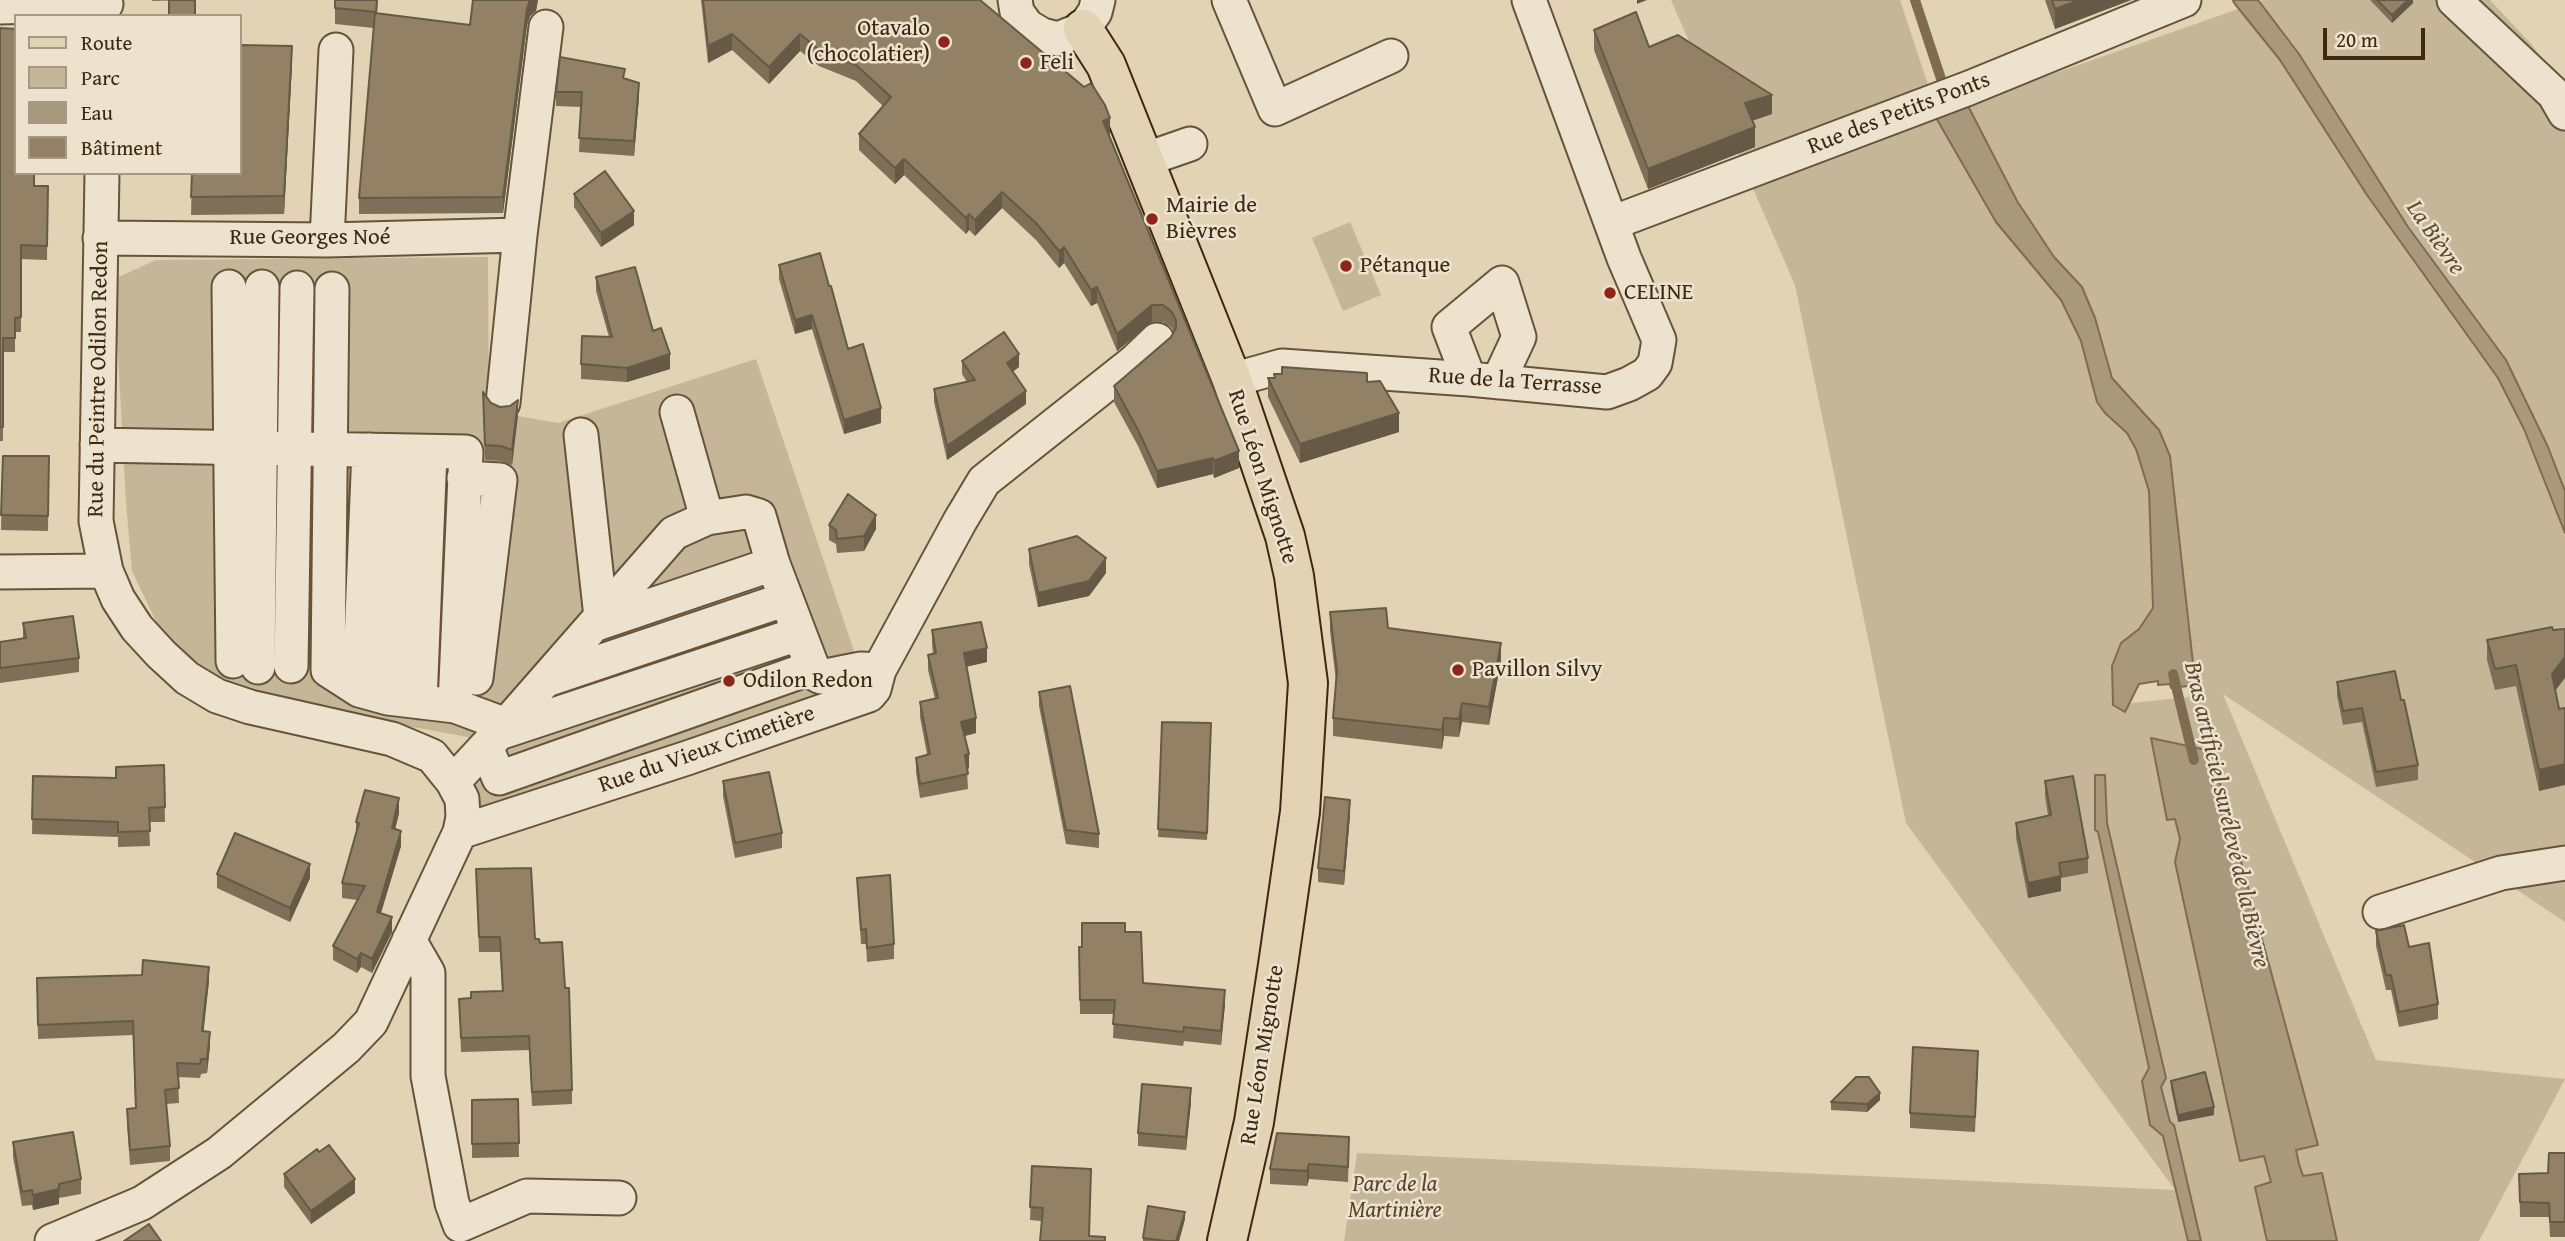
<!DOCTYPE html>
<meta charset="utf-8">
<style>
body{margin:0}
#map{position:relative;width:2565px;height:1241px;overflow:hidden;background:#e1d3b3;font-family:"Gentium Book Plus",serif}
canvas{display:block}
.legend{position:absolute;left:14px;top:14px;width:228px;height:161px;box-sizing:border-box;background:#ece2ce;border:2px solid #a69882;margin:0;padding:9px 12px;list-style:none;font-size:21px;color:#3d2811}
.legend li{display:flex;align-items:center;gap:14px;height:35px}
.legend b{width:35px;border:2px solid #a69882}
.scale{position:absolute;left:2323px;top:28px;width:102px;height:32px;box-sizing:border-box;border:4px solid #3d2811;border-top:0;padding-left:9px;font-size:21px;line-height:24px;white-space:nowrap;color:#3d2811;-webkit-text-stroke:5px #ece2ce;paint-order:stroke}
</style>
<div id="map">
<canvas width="2565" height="1241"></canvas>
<ul class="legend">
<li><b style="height:9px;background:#e1d3b3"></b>Route</li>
<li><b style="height:19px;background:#c5b697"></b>Parc</li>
<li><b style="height:19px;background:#a9997c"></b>Eau</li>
<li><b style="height:19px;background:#928165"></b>Bâtiment</li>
</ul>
<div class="scale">20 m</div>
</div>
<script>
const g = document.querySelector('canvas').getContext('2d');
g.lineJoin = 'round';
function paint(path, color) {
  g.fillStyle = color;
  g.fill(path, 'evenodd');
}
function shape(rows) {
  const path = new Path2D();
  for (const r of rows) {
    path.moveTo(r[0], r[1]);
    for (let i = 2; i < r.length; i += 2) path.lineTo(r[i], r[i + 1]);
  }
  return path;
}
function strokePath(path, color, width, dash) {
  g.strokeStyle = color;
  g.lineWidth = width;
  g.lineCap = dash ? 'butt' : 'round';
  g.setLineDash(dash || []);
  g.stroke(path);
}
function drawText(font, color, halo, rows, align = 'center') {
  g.font = font + ' "Gentium Book Plus",serif';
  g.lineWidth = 5;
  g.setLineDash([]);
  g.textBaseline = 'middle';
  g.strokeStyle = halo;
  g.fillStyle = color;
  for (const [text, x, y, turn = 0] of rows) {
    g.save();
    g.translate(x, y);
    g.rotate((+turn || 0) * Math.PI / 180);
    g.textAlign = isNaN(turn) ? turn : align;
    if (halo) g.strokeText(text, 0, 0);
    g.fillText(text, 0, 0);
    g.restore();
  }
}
const green = shape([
 [1671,0,1900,0,1928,85,1935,116,1996,222,2061,300,2081,341,2097,402,2105,413,2127,433,2136,449,2149,491,2153,609,2139,629,2121,643,2112,666,2113,705,2189,697,2188,686,2195,681,2159,430,2112,378,2095,318,2082,287,2054,257,2017,201,1967,104,2264,0,2490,0,2532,45,2565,92,2565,922,2223,694,2376,1060,2565,1079,2479,1241,2201,1241,2174,1125,2170,1122,2161,1087,2166,1078,2107,823,2105,776,2098,832,2149,1068,2142,1081,2163,1136,2188,1241,1344,1241,1357,1153,2175,1190,1906,823,1795,285],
 [1350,222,1381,295,1343,311,1312,238],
 [488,257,489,411,558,423,756,359,866,687,486,814,473,803,476,757,468,737,262,700,206,670,162,634,132,571,126,503,114,279,156,260]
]);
const water = shape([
 [2235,0,2258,0,2299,54,2408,227,2506,360,2548,447,2565,491,2565,533,2524,429,2498,378,2367,195,2280,60,2235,4,2233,1,2235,0],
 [1967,104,2017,201,2054,257,2082,287,2095,318,2112,378,2159,430,2170,456,2195,681,2188,686,2171,688,2170,684,2158,685,2158,681,2139,684,2125,712,2113,705,2112,666,2121,643,2139,629,2153,608,2149,491,2136,449,2127,433,2105,413,2097,402,2081,341,2061,300,1996,222,1935,116,1967,104],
 [2151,738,2211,751,2318,1145,2296,1150,2299,1164,2303,1176,2322,1173,2337,1241,2267,1241,2255,1187,2271,1182,2264,1156,2240,1161,2175,862,2180,839,2175,819,2167,820,2151,738],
 [2095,775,2105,775,2107,823,2166,1078,2161,1087,2170,1122,2174,1125,2201,1241,2188,1241,2163,1136,2150,1125,2142,1081,2149,1068,2098,832,2095,830,2095,775]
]);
const stream = shape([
 [1915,0,1946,94],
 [2173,674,2194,760]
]);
const minor = shape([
 [1015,0,1017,12,1027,26,1042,35,1058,39,1083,29,1095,12,1098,0],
 [1229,0,1275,109,1391,56],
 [2454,0,2554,94,2565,113],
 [0,7,106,4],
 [1144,160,1190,144],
 [1612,223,1969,88,2184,0],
 [100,238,327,240,520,235],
 [327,240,336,50],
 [229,287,233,661],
 [332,289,328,670,359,690,388,698,455,706,506,725],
 [1469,379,1449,327,1502,283,1519,337,1498,382],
 [1232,380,1282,366,1469,379,1607,392,1629,384,1647,374,1655,363,1659,340,1624,258,1529,0],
 [503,403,520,235,546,27],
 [677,412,707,518],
 [581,435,601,617],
 [97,445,466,452,455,706],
 [464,478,500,480,476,678],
 [0,572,106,571],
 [596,624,773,564],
 [291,666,297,288],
 [258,667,262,287],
 [546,680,786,599],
 [359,690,369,450],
 [388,698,398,451],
 [420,702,430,452],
 [502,732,798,634],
 [486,747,499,778,811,668],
 [453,782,506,725,674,533,707,518,746,512,759,516,773,564,815,674,821,677,861,669,879,670],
 [460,832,687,758,869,695,874,689,879,670,960,521,984,481,1134,362,1157,340],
 [2380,912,2501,873,2565,863],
 [409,940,428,973,428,1076,452,1203,460,1225,527,1196,619,1198],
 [52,1241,142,1203,219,1153,346,1048,371,1022,460,832,463,817,462,799,453,782,432,756,392,739,250,707,217,696,187,678,161,654,137,628,118,599,106,571,96,521,102,173]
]);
const major = shape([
 [1083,29,1106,65,1232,380,1285,536,1294,576,1308,683,1300,812,1278,965,1254,1122,1227,1241]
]);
const wall = shape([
 [152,0,196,0,152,1],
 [335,0,378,0,377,14,470,25,473,0,538,0,536,11,530,16,527,25,503,213,359,214,359,198,374,28,335,24],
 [701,0,980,0,1110,134,1109,135,1239,468,1214,478,1213,474,1157,488,1138,446,1114,402,1114,386,1171,337,1174,332,1171,327,1163,322,1152,322,1117,351,1097,303,1091,306,1064,263,1059,268,1036,240,1002,208,975,236,969,230,966,234,904,175,895,184,859,150,859,134,883,106,856,81,819,66,800,51,769,84,732,50,708,63],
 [2045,0,2131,0,2055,29],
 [2370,0,2413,0,2413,3,2392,23],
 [0,28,34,186,48,186,47,260,21,259,21,332,15,332,15,352,3,352,3,441,0,441],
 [1594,30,1649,47,1772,114,1752,121,1755,147,1648,189,1594,50],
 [292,64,284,214,191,215,192,173],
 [625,79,639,97,634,156,579,152,581,107,556,106,556,92],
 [574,194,634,225,601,247,574,207],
 [779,265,848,349,881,423,844,434,812,329,795,334,779,279],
 [596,277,653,331,670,369,627,382,581,379,581,364,609,337,596,291],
 [962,361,1019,367,1013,371,1026,404,947,460,934,402,934,389,967,382,962,374],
 [1274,374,1367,382,1399,432,1300,463,1268,397,1268,378,1274,378],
 [491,403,518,415,512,465,501,461,485,460,483,406],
 [3,456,49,456,48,531,1,530],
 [829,525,876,529,864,551,837,553,836,544,829,540],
 [1029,549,1106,573,1089,596,1038,607,1029,564],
 [1330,612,1388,628,1501,661,1489,725,1462,722,1459,737,1444,736,1442,749,1333,736,1333,718,1336,681,1330,631],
 [23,623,79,658,79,672,0,683,0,642,23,638],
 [932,630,987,662,966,667,976,733,964,736,969,768,967,769,968,789,920,798,916,772,916,758,927,754,920,717,920,702,935,699,928,670,928,655,933,654,932,644],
 [2487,640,2555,691,2559,709,2539,791,2516,686,2495,690,2487,660],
 [2337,682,2401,700,2418,765,2418,780,2376,787,2362,722,2343,725,2337,696],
 [1039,692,1099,834,1099,848,1066,844,1039,706],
 [1162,722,1211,723,1207,840,1158,837],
 [164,765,165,822,149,822,150,846,118,847,118,837,32,834,33,776,116,778],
 [723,781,782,833,782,848,735,858,723,796],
 [2045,781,2088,858,2088,873,2061,878,2061,891,2028,898,2016,838,2016,823,2048,815,2045,796],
 [399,813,395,829,401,846,381,913,392,932,372,973,361,967,357,973,333,960,333,946,357,900,342,898,342,883,356,834,356,822],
 [1350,815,1344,885,1318,882,1318,868],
 [476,869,540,943,572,1090,572,1104,532,1106,529,1050,461,1052,459,999,471,998,502,991,500,952,479,952],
 [217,874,310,878,290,922,217,888],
 [857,878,894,944,894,959,867,962,866,944,861,944],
 [2376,931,2409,947,2438,1004,2438,1019,2399,1027,2391,990,2386,990,2376,946],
 [1125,932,1143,983,1225,1004,1221,1045,1184,1041,1183,1046,1113,1038,1114,1014,1080,1014,1079,947,1082,947],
 [37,978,209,981,203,1031,210,1046,207,1073,201,1074,200,1078,178,1077,179,1103,166,1104,170,1146,170,1161,130,1165,127,1123,127,1109,135,1108,133,1035,38,1039],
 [1978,1066,1975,1132,1910,1128,1910,1113],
 [2171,1081,2214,1115,2178,1122,2171,1088],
 [518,1099,519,1157,472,1158,472,1100],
 [1880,1100,1867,1112,1831,1110,1831,1102],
 [1191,1102,1186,1150,1138,1146,1138,1133],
 [13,1142,81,1179,81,1194,59,1198,59,1204,33,1210,32,1205,22,1206,13,1157],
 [1349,1152,1348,1182,1309,1179,1307,1186,1270,1184,1270,1169],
 [2565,1153,2565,1237,2550,1237,2549,1217,2520,1217,2519,1174,2548,1173],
 [1032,1166,1089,1236,1041,1221,1030,1220],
 [284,1174,355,1193,311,1224,284,1187],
 [1185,1219,1179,1241,1143,1241,1143,1238]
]);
const shadedWall = shape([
 [530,0,538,0,536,11,530,16,527,25,503,213,503,197,527,9],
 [1637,0,1647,0,1637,4],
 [2079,0,2131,0,2055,29,2055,9],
 [2408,0,2413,0,2413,3,2392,23,2392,15],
 [732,34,732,50,708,63,708,46],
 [800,34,800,51,769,84,769,67],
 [292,46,292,64,284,214,284,196],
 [639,83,639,97,634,156,634,141],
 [1772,95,1772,114,1745,123,1745,103],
 [1110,118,1110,134,1103,138,1103,121],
 [1755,127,1755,147,1648,189,1648,169],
 [904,159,904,175,895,184,895,168],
 [1002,192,1002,208,975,236,975,220],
 [634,211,634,225,601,247,601,233],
 [969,214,969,230,966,234,966,218],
 [1064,247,1064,263,1059,268,1059,251],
 [1097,287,1097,303,1091,306,1091,290],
 [1152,305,1152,322,1117,351,1117,334],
 [812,315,812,329,795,334,795,320],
 [670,354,670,369,627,382,627,368],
 [1019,354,1019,367,1007,376,1007,363],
 [1026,391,1026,404,947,460,947,446],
 [518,400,518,415,512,465,512,450],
 [881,408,881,423,844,434,844,420],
 [1399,413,1399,432,1300,463,1300,444],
 [1239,451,1239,468,1214,478,1214,461],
 [1213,458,1213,474,1157,488,1157,471],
 [876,515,876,529,864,551,864,536],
 [1106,558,1106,573,1089,596,1038,607,1038,593],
 [1501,643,1501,661,1489,725,1489,707],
 [987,648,987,662,964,667,964,653],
 [2565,657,2565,678,2552,695,2552,674],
 [1462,703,1462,722,1459,737,1459,719],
 [976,718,976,733,961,737,961,722],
 [1444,718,1444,736,1442,749,1442,730],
 [969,754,969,768,965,770,965,755],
 [2565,764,2565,785,2539,791,2539,770],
 [399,798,399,813,392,843,392,828],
 [1350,800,1350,815,1344,885,1344,871],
 [401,831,401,846,377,926,377,912],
 [310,864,310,878,290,922,290,908],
 [2061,876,2061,891,2028,898,2028,883],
 [392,917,392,932,372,973,372,959],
 [361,953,361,967,357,973,357,959],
 [209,967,209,981,202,1046,202,1031],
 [1225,990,1225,1004,1221,1045,1221,1031],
 [210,1032,210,1046,207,1073,207,1059],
 [1191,1088,1191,1102,1186,1150,1186,1137],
 [1880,1093,1880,1100,1867,1112,1867,1104],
 [2214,1107,2214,1115,2178,1122,2178,1115],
 [1309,1164,1309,1179,1307,1186,1307,1171],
 [355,1179,355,1193,311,1224,311,1211],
 [59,1189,59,1204,33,1210,33,1195],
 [1185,1212,1185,1219,1179,1241,1176,1241]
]);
const building = shape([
 [169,0,195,0,195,16,169,16,169,0],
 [335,0,377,0,376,12,335,8,335,0],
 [473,0,530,0,527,9,503,197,359,198,375,13,470,25,473,0],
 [703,0,980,0,1084,87,1091,83,1105,105,1110,118,1103,121,1239,451,1214,461,1213,458,1157,471,1138,430,1114,386,1171,337,1176,328,1176,320,1171,311,1163,305,1152,305,1117,334,1097,287,1091,290,1064,247,1059,251,1036,223,1002,192,975,220,969,214,966,218,904,159,895,168,859,134,891,97,856,65,819,50,800,34,769,67,732,34,708,46,703,0],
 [2052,0,2079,0,2055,9,2052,0],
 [2377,0,2408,0,2392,15,2377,0],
 [1636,12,1649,47,1678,35,1772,95,1745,103,1755,127,1648,169,1594,30,1636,12],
 [0,28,16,29,16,173,34,173,34,186,48,186,47,246,21,245,21,317,15,318,15,338,3,338,3,427,0,427,0,28],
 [240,45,292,46,284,196,191,197,192,173,240,173,240,45],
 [560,57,625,69,623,78,639,83,634,141,579,138,582,92,556,92,560,57],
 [605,171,634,211,601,233,574,194,605,171],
 [820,253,829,286,831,286,848,349,863,344,881,408,844,420,812,315,795,320,779,265,820,253],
 [635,267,653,331,661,328,670,354,627,368,581,364,582,336,612,337,596,277,635,267],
 [1004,332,1019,354,1007,363,1026,391,947,446,934,389,975,380,962,361,1004,332],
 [1282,367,1367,373,1367,382,1380,381,1399,413,1300,444,1268,378,1275,378,1274,374,1282,374,1282,367],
 [483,392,491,403,500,407,510,406,518,400,512,450,501,446,485,445,483,392],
 [3,456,49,456,48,516,1,515,3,456],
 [848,494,876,515,864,536,837,539,836,530,829,525,848,494],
 [1077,536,1106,558,1089,581,1038,593,1029,549,1077,536],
 [1386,608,1388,628,1501,643,1489,707,1462,703,1459,719,1444,718,1442,730,1333,718,1337,671,1330,612,1386,608],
 [73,616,79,658,0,668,0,642,26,638,23,623,73,616],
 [981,622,987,648,964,653,976,718,961,722,969,754,965,755,968,774,920,784,916,758,930,754,920,702,938,698,928,655,936,653,932,630,981,622],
 [2552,627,2553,630,2565,629,2565,657,2552,674,2559,709,2565,708,2565,764,2539,770,2516,665,2495,669,2487,640,2552,627],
 [2395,671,2401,700,2404,700,2418,765,2376,772,2362,708,2343,711,2337,682,2395,671],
 [1070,686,1099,834,1066,830,1039,692,1070,686],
 [1162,722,1211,723,1207,833,1158,829,1162,722],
 [164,765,165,807,149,808,150,831,118,832,118,822,32,819,33,776,116,778,116,767,164,765],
 [769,772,782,833,735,843,723,781,769,772],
 [2073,776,2088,858,2059,863,2061,876,2028,883,2016,823,2051,815,2045,781,2073,776],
 [365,790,399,798,392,828,401,831,377,912,392,917,372,959,361,953,357,959,333,946,365,886,342,883,359,823,356,822,365,790],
 [1325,797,1350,800,1344,871,1318,868,1325,797],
 [235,833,310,864,290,908,217,874,235,833],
 [531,868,535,939,539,939,540,943,562,942,565,988,569,988,572,1090,532,1092,529,1036,461,1038,459,999,471,998,471,992,503,991,500,937,479,937,476,869,531,868],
 [890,875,894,944,867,948,866,929,861,930,857,878,890,875],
 [1082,923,1125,923,1125,932,1141,932,1143,983,1225,990,1221,1031,1184,1027,1183,1032,1113,1024,1115,1000,1080,1000,1079,947,1082,947,1082,923],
 [2404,925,2409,947,2429,943,2438,1004,2399,1012,2391,975,2386,975,2376,931,2404,925],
 [143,960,209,967,202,1031,210,1032,207,1059,201,1059,200,1064,177,1063,179,1088,165,1090,170,1146,130,1150,127,1109,136,1108,133,1021,38,1025,37,978,142,975,143,960],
 [1913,1047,1978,1051,1975,1117,1910,1113,1913,1047],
 [2205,1072,2214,1107,2178,1115,2171,1081,2205,1072],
 [1856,1077,1869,1077,1880,1093,1867,1104,1831,1102,1856,1077],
 [1142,1084,1191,1088,1186,1137,1138,1133,1142,1084],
 [518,1099,519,1143,472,1144,472,1100,518,1099],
 [73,1132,81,1179,59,1184,59,1189,33,1195,32,1190,22,1192,13,1142,73,1132],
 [1277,1133,1349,1137,1348,1167,1309,1164,1307,1171,1270,1169,1277,1133],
 [329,1145,355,1179,311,1211,284,1174,317,1149,319,1152,329,1145],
 [2549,1153,2565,1153,2565,1222,2550,1222,2549,1203,2520,1202,2519,1174,2548,1173,2549,1153],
 [1032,1166,1091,1169,1089,1236,1105,1237,1105,1241,1040,1241,1043,1208,1030,1207,1032,1166],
 [1148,1206,1185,1212,1176,1241,1166,1241,1143,1238,1148,1206],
 [149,1224,161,1241,124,1241,149,1224]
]);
const markers = [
 [944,42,7,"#8f2418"],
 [1026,63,7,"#8f2418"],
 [1152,219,7,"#8f2418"],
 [1346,266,7,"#8f2418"],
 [1610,293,7,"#8f2418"],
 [1458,670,7,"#8f2418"],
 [729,681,7,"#8f2418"]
];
const poiNames = [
 ["Otavalo",930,29,"right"],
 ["(chocolatier)",930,55,"right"],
 ["Feli",1040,63],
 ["Mairie de",1166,206],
 ["Bièvres",1166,232],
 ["Pétanque",1360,266],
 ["CELINE",1624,293],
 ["Pavillon Silvy",1472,670],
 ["Odilon Redon",743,681]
];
const streetNames = [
 ["Rue des Petits Ponts",1899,114,-21],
 ["Rue Georges Noé",310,238],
 ["Rue du Peintre Odilon Redon",99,379,-89],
 ["Rue de la Terrasse",1515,382,4],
 ["Rue Léon Mignotte",1262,477,72],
 ["Rue du Vieux Cimetière",707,750,-19],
 ["Rue Léon Mignotte",1263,1055,-81]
];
const parkNames = [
 ["Parc de la",1395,1185],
 ["Martinière",1395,1211]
];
const waterNames = [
 ["La Bièvre",2435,238,55],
 ["Bras artificiel surélevé de la Bièvre",2226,815,77]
];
paint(green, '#c5b697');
paint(water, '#a9997c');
strokePath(water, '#7e6c51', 2);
strokePath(stream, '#7e6c51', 10);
strokePath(minor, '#66533a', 37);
strokePath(major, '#3d2811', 42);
strokePath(minor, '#ece2ce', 33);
strokePath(major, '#e1d3b3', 38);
paint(wall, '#7e6f57');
paint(shadedWall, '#665a47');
paint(building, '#928165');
strokePath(building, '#665a47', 2);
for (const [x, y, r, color] of markers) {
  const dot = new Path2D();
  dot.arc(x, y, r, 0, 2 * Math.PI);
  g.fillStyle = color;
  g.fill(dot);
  strokePath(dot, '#ece2ce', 2.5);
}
drawText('23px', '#3d2811', '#ece2ce', poiNames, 'left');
drawText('23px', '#3d2811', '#ece2ce', streetNames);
drawText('italic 23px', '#58442c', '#ece2ce', parkNames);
drawText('italic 24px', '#5d4a31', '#ece2ce', waterNames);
</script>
